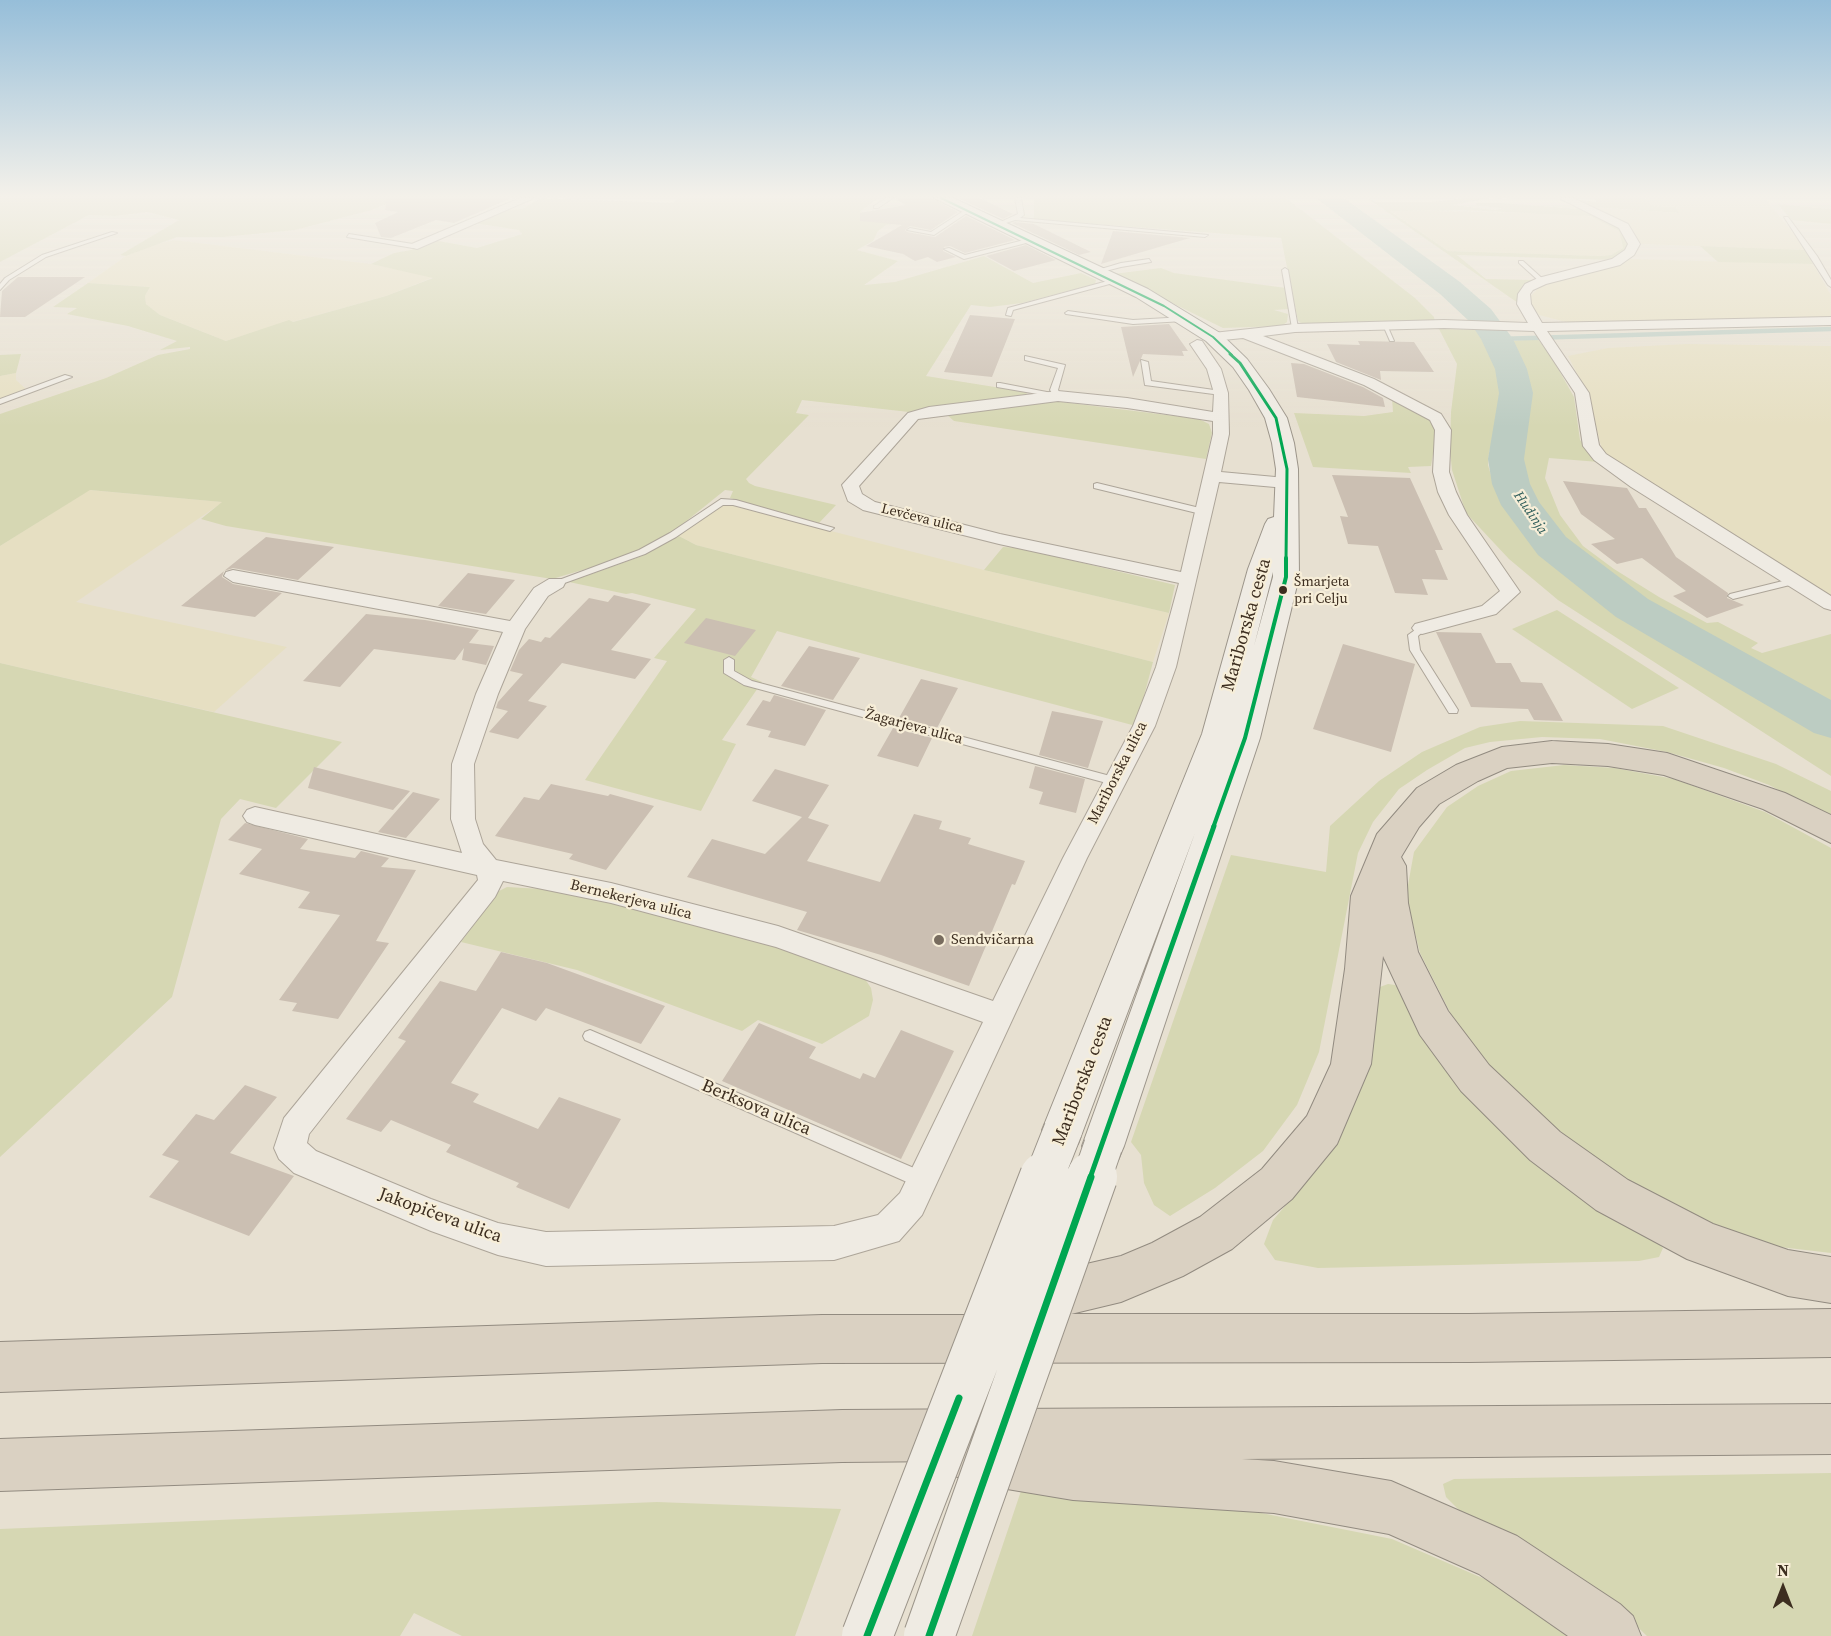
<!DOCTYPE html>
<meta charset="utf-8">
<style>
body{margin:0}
#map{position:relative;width:1831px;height:1636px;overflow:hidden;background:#e7e0d1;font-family:"Source Serif 4",serif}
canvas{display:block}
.north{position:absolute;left:1753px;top:1558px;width:60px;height:60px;-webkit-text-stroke:4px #f7eed8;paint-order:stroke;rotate:0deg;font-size:16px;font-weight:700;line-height:24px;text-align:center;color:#3d2e20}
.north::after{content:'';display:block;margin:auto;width:21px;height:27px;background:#3d2e20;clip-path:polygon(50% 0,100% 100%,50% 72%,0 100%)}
</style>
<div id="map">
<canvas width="1831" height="1636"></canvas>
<div class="north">N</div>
</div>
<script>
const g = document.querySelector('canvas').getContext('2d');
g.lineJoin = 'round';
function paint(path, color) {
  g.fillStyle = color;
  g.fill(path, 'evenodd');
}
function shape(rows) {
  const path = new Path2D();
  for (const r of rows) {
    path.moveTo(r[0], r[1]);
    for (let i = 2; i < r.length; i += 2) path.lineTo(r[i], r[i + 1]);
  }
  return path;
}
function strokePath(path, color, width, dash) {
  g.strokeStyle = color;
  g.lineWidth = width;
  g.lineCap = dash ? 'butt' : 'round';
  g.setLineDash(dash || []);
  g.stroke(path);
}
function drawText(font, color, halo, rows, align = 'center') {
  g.font = font + ' "Source Serif 4",serif';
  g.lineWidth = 4.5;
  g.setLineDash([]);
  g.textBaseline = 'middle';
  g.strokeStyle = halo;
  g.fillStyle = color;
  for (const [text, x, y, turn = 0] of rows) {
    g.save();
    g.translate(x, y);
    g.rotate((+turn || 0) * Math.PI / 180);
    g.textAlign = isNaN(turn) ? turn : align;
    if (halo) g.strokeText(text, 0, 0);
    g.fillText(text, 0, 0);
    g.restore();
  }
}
const farmland = shape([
 [1645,198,1765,198,1807,250,1641,244,1627,227,1592,207,1678,213,1676,207,1653,206],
 [1389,210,1577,214,1597,218,1609,224,1619,231,1623,248,1611,255,1601,256,1448,251],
 [174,240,371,264,434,277,386,296,292,322,289,321,226,341,160,315,146,304,145,296,150,287,88,283,126,256,153,245],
 [1626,259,1813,264,1831,295,1831,318,1570,323,1539,315,1531,305,1530,297,1541,285],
 [1687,344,1831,346,1831,596,1607,457,1601,446,1589,397,1568,356,1608,348],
 [16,373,16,380,27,390,0,400,0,376],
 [89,490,223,502,76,602,287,647,214,712,0,663,0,546],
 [722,505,729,505,984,570,1169,613,1153,662,696,545,677,535]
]);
const green = shape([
 [0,198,402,198,372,210,295,230,223,237,177,237,126,256,120,255,179,220,148,212,115,216,89,215,0,262],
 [541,198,673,203,678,198,878,198,860,212,883,214,913,222,886,225,878,231,873,241,857,250,898,261,864,285,895,282,984,256,1033,283,1081,273,1096,280,1095,284,1022,303,990,307,971,305,926,376,1026,392,1028,396,909,412,802,400,796,413,809,415,746,479,749,483,755,486,836,505,819,523,730,498,733,491,725,490,669,535,649,546,613,561,552,579,226,526,201,519,222,502,90,490,0,546,0,414,106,378,158,355,190,349,190,347,160,350,177,341,128,326,67,314,77,308,53,307,88,283,150,287,145,296,146,304,160,315,226,341,289,320,293,322,386,296,433,278,371,264,394,253,411,250,433,240,477,248,522,234,519,230,473,223,507,210,522,209],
 [1034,198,1286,198,1415,298,1434,317,1435,323,1303,324,1298,321,1281,238,1039,220,1034,219],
 [1367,198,1376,202,1432,202,1463,198,1512,198,1483,199,1453,205,1496,210,1502,208,1477,206,1476,203,1501,203,1581,209,1594,212,1621,228,1631,245,1613,260,1457,255,1486,279,1531,280,1533,282,1518,303],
 [1463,210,1590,216,1619,231,1623,248,1611,255,1601,256,1448,251,1390,211],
 [1568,198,1596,202,1595,198,1645,198,1653,206,1676,207,1679,213,1592,207],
 [1777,204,1831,209,1831,224,1792,220],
 [1700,246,1807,250,1813,264,1718,262],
 [1161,268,1174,273,1286,288,1290,309,1274,310,1288,314,1287,322,1282,326,1223,328,1113,274],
 [1439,329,1480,330,1500,367,1506,392,1501,422,1489,452,1488,465,1495,489,1525,536,1576,581,1617,609,1696,658,1831,732,1831,776,1558,600,1509,559,1466,513,1452,470,1450,450,1451,412,1457,364],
 [1538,339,1551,356,1574,397,1580,440,1599,462,1549,458,1545,478,1560,515,1583,546,1614,569,1659,597,1707,623,1718,622,1758,643,1751,648,1762,653,1831,634,1831,705,1624,589,1586,562,1554,531,1533,503,1524,484,1520,462,1531,396,1526,370,1511,341],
 [21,354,16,373,0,376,0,355],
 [1392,398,1428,416,1437,430,1431,466,1408,467,1411,473,1313,467,1294,413,1364,416,1393,412],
 [1054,401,1199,419,1209,424,1212,433,1206,459,954,421,946,414],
 [677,535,696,545,1153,662,1136,726,777,631,751,677,762,682,722,740,736,744,701,811,585,780,667,661,654,658,696,609,632,593,626,594,569,582,642,556],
 [1003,547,1020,548,1175,585,1169,613,984,570],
 [1557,610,1679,688,1632,709,1512,629],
 [0,663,342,742,276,808,240,799,221,819,172,997,0,1157],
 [1520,721,1663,726,1776,764,1831,791,1831,817,1769,785,1724,768,1667,752,1600,739,1542,737,1490,742,1465,748,1427,770,1399,789,1373,822,1358,853,1319,1052,1297,1105,1263,1151,1215,1188,1170,1216,1154,1205,1144,1183,1141,1155,1131,1142,1231,855,1326,872,1330,826,1379,781,1422,752,1480,727],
 [1564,765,1615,768,1674,779,1765,812,1831,848,1831,1253,1780,1247,1703,1223,1622,1180,1560,1131,1494,1074,1456,1024,1420,953,1406,896,1414,852,1447,807,1478,786,1511,771],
 [507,887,542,889,613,904,772,944,840,966,865,979,871,988,873,1000,869,1016,822,1044,758,1020,742,1031,577,970,461,942,499,891],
 [1388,984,1395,985,1663,1248,1659,1257,1639,1261,1318,1268,1275,1260,1264,1244,1273,1220,1293,1197,1365,1068,1380,987],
 [1831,1473,1831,1636,1647,1636,1619,1609,1505,1533,1459,1510,1446,1497,1443,1484,1454,1479],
 [1021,1491,1201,1501,1392,1539,1494,1583,1571,1636,972,1636],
 [657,1502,841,1509,795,1636,462,1636,414,1613,400,1636,0,1636,0,1529]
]);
const stream = shape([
 [1497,339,1831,329]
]);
const river = shape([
 [1316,198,1344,198,1460,282,1491,309,1513,339,1527,369,1533,393,1524,459,1530,484,1539,502,1566,537,1648,599,1831,700,1831,738,1814,733,1616,617,1538,555,1501,505,1492,484,1488,459,1499,393,1495,369,1481,339,1469,321,1440,294,1316,198]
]);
const building = shape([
 [386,198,512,198,454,223,436,220,391,238,381,237,375,223,398,212,385,210],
 [895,198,932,198,958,212,931,230,910,226,905,230,907,232,935,237,966,216,1015,240,965,253,950,246,944,247,943,251,956,257,937,262,928,257,915,261,903,254,866,246,902,225,860,221,860,213,905,205],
 [958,198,980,198,1013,214,1003,219],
 [1015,222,1034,224,1091,252,1079,255,1012,223],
 [1113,231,1190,238,1101,264],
 [1026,245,1056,260,1014,271,986,256],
 [18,277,85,277,25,317,0,317,2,291],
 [970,315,1015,319,992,377,944,372],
 [1169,324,1188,351,1182,351,1184,356,1143,354,1133,377,1121,327],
 [1358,341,1414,342,1434,372,1380,371,1381,380,1336,362,1327,344,1360,345],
 [1291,363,1304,364,1363,387,1383,398,1385,407,1297,397],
 [1332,475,1410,478,1443,550,1435,550,1448,580,1422,579,1428,595,1395,593,1378,546,1348,544,1340,516,1348,517],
 [1563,481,1627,488,1639,508,1646,508,1676,557,1728,593,1727,598,1744,605,1707,618,1673,596,1686,591,1642,558,1617,564,1591,544,1615,539,1581,514],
 [266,537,334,547,298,580,233,568,224,571,222,577,233,584,282,593,255,617,181,606],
 [468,573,515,580,486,614,438,606],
 [614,595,651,604,611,650,651,659,635,679,562,663,528,701,547,706,518,739,489,732,508,711,496,708,498,702,523,674,510,671,519,650,529,639,541,642,545,637,550,638,589,598,608,602],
 [366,614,425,620,479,630,469,643,494,646,486,665,462,660,464,648,455,660,374,649,340,687,303,681],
 [706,618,756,630,735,656,684,643],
 [1436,632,1481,633,1496,663,1511,663,1521,682,1542,683,1563,721,1534,720,1528,709,1471,707],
 [1343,644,1415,664,1391,752,1313,729],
 [809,646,860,658,833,700,781,686],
 [921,679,958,688,937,728,899,718],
 [774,695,826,710,805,746,768,737,771,731,746,725,763,700,770,702],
 [1052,711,1103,721,1088,768,1039,755],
 [893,728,932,738,918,767,877,756],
 [1035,766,1085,779,1076,813,1039,804,1043,792,1029,788],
 [314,767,410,791,393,810,308,788],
 [775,769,829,785,808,818,829,825,807,861,880,882,914,814,942,821,939,829,971,838,968,844,1025,861,1015,885,1012,884,969,986,881,955,797,930,807,912,687,877,712,839,765,854,802,817,752,801],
 [551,784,608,796,610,794,654,806,606,870,569,859,573,854,495,836,524,797,539,800],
 [413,792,440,799,406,838,378,832],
 [245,823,308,839,300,849,355,858,361,851,389,858,381,867,416,870,376,941,389,943,338,1019,292,1011,297,1003,279,1000,340,915,298,908,310,892,239,874,262,849,228,840],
 [501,952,547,963,665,1006,641,1044,546,1008,536,1021,502,1008,451,1083,479,1094,473,1102,538,1129,559,1097,621,1119,569,1209,516,1187,519,1183,446,1152,451,1145,391,1120,381,1132,346,1119,406,1041,398,1038,440,981,476,991],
 [759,1023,816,1047,809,1058,860,1079,863,1073,875,1078,901,1030,954,1051,901,1159,722,1081],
 [245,1085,277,1097,230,1153,294,1176,249,1236,149,1197,179,1161,162,1155,196,1114,214,1120]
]);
const lane = shape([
 [886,198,893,198,878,208,874,208,874,206,886,198],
 [1015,198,1021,198,1024,215,1020,218,1208,235,1205,237,1015,220,994,227,994,225,1018,214,1015,198],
 [965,210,970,211,934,235,907,230,910,228,931,232,965,210],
 [1784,217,1788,217,1817,256,1831,280,1831,287,1828,285,1784,217],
 [112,232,117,233,46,257,9,280,0,290,0,284,5,278,42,255,112,232],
 [349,234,413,244,416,246,413,248,347,237,349,234],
 [1028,239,1030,242,964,259,944,249,949,248,965,255,1028,239],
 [1149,259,1151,262,1121,267,1094,274,1091,272,1121,263,1149,259],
 [1519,261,1523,261,1544,280,1544,282,1540,282,1519,263,1519,261],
 [1285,268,1288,270,1298,328,1295,330,1292,328,1282,270,1285,268],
 [1115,279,1117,280,1117,282,1013,310,1011,316,1006,315,1008,308,1115,279],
 [1068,311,1133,320,1184,317,1187,319,1184,321,1133,324,1066,314,1065,313,1068,311],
 [1383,325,1387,325,1394,341,1390,341,1383,325],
 [1025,356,1065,365,1058,390,1062,396,1061,398,997,387,997,383,1000,383,1052,393,1050,390,1058,368,1025,360,1025,356],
 [1141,360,1148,362,1151,381,1221,391,1225,393,1221,395,1145,385,1141,360],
 [65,375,72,377,0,404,0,399,65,375],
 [1097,483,1208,510,1209,512,1205,515,1094,488,1094,484,1097,483],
 [721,499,736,500,834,528,830,531,733,505,723,505,676,537,645,554,559,585,553,585,551,583,639,550,670,533,721,499],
 [1795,578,1798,579,1798,583,1733,599,1728,596,1730,594,1795,578],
 [1422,625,1427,628,1418,636,1420,650,1458,710,1457,713,1449,713,1410,650,1408,635,1422,625],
 [729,657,734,660,734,671,752,681,1114,777,1120,781,1114,785,744,685,724,673,724,660,729,657],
 [590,1030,928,1174,930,1180,928,1186,922,1188,916,1186,585,1040,583,1036,585,1032,590,1030]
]);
const street = shape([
 [520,198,534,198,417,249,407,246,520,198],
 [1559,198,1573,198,1628,224,1640,244,1634,255,1620,265,1546,284,1533,290,1530,294,1531,304,1542,323,1831,317,1831,325,1547,331,1589,393,1599,445,1606,454,1831,596,1831,610,1824,608,1631,487,1594,460,1583,446,1575,393,1534,331,1444,328,1295,332,1263,336,1374,379,1441,414,1451,430,1449,472,1456,492,1467,515,1520,592,1496,614,1422,634,1415,632,1412,628,1415,624,1482,606,1500,591,1449,515,1438,492,1433,472,1435,430,1430,420,1364,385,1243,338,1213,341,1206,337,1213,333,1295,324,1444,320,1528,323,1517,304,1518,294,1525,284,1538,278,1612,259,1625,250,1628,244,1619,228,1559,198],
 [1197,340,1202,341,1221,369,1228,393,1229,434,1221,472,1286,478,1294,483,1286,488,1219,482,1176,667,1155,726,1087,858,922,1215,899,1241,834,1260,546,1266,498,1255,431,1231,294,1173,279,1159,274,1148,284,1118,478,880,477,875,255,825,247,822,243,816,247,810,255,807,462,853,451,819,452,764,476,694,503,632,233,582,224,576,226,572,233,570,510,621,534,588,549,579,563,579,565,583,563,587,548,596,525,629,498,694,474,764,475,819,483,844,496,860,611,883,778,926,993,1001,1063,858,1133,726,1156,667,1179,583,999,544,863,510,848,501,842,485,908,413,929,407,1058,391,1127,398,1213,412,1214,393,1207,369,1190,344,1197,340],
 [1058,401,1127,408,1213,421,1213,434,1181,572,1000,534,875,502,862,494,859,486,918,419,1058,401],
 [503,881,611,903,776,947,983,1022,900,1193,878,1215,834,1226,546,1232,498,1223,431,1199,316,1151,307,1143,309,1134,495,897,503,881]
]);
const secondary = shape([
 [934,198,953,198,1148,289,1220,333,1247,359,1269,389,1287,418,1294,443,1298,469,1299,577,1260,738,1124,1146,1118,1160,1103,1166,1088,1160,1082,1146,1195,833,1078,1144,1063,1150,1048,1144,1042,1130,1202,734,1248,569,1265,524,1268,519,1274,517,1276,469,1272,443,1265,418,1249,390,1233,367,1206,341,1136,297,934,198],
 [1273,572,1273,577,1254,646,1273,572]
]);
const highway = shape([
 [1552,741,1608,744,1667,753,1785,793,1831,815,1831,843,1763,809,1664,775,1608,766,1552,763,1507,768,1478,781,1439,804,1419,827,1401,857,1406,866,1408,903,1418,952,1448,1011,1489,1065,1560,1132,1628,1180,1713,1224,1788,1250,1831,1257,1831,1303,1788,1296,1687,1259,1596,1210,1530,1160,1461,1091,1420,1035,1383,956,1371,1064,1337,1144,1292,1199,1232,1249,1183,1276,1121,1302,1071,1314,1469,1314,1831,1309,1831,1357,1469,1362,822,1363,0,1392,0,1342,822,1315,1016,1315,1010,1300,1017,1283,1034,1276,1121,1256,1152,1243,1200,1217,1262,1169,1307,1116,1331,1064,1345,969,1351,896,1377,834,1417,788,1456,765,1502,747,1552,741],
 [1831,1404,1831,1454,1242,1459,1274,1461,1391,1481,1517,1536,1620,1604,1633,1616,1641,1636,1568,1636,1479,1574,1389,1534,1274,1513,1073,1500,971,1483,953,1475,947,1461,842,1462,0,1491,0,1439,842,1410,1831,1404]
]);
const secondaryBridgeFar1 = shape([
 [1044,1178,1063,1130],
 [1092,1178,1103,1146]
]);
const secondaryBridge = shape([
 [867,1636,1045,1177],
 [929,1636,1092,1177]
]);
const bus1Far4 = shape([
 [941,198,1164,306,1213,337,1232,355]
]);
const bus1Far3 = shape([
 [1230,354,1240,363,1276,418,1287,469,1286,560]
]);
const bus1Far2 = shape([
 [1213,828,1245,738,1286,577,1286,558]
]);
const bus1Far1 = shape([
 [1090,1178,1214,826]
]);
const bus1 = shape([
 [867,1636,959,1398],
 [929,1636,1091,1177]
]);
const markers = [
 [1283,590,5,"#3d2e20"],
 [939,940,6,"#786c5e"]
];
const farWaternames = [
 ["Hudinja",1530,513,56]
];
const farStreetnames = [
 ["Levčeva ulica",922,519,14]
];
const busNames = [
 ["Šmarjeta",1294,582],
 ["pri Celju",1294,599]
];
const streetNames = [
 ["Žagarjeva ulica",914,727,15],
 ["Mariborska ulica",1118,773,-63],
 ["Bernekerjeva ulica",631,900,14]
];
const poiNames = [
 ["Sendvičarna",951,940]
];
const nearStreetnames = [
 ["Mariborska cesta",1247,625,-74],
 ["Mariborska cesta",1083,1081,-69],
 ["Berksova ulica",756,1108,23],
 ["Jakopičeva ulica",440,1216,20]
];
paint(farmland, '#e6dfc2');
paint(green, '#d6d7b3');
strokePath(stream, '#bcccc2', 4.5);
paint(river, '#bcccc2');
paint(building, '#cbbfb2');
strokePath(lane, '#ada599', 2);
strokePath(street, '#ada599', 2);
strokePath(secondary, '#9c958a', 2);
strokePath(highway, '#928b80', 2);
paint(lane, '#efebe3');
paint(street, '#efebe3');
paint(secondary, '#efebe3');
paint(highway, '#dad1c2');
strokePath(secondaryBridgeFar1, '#9c958a', 40, []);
strokePath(secondaryBridge, '#9c958a', 52, []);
strokePath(secondaryBridgeFar1, '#efebe3', 38);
strokePath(secondaryBridge, '#efebe3', 50);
strokePath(bus1Far4, '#00a651', 2);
strokePath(bus1Far3, '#00a651', 3);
strokePath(bus1Far2, '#00a651', 4);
strokePath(bus1Far1, '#00a651', 5);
strokePath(bus1, '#00a651', 7);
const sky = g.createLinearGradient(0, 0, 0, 427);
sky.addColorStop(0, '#96bed9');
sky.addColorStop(0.46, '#f4f1ea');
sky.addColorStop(1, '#f4f1ea00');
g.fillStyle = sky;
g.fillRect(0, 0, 1831, 427);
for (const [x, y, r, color] of markers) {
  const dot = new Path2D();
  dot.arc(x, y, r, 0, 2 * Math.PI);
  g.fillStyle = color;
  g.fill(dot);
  strokePath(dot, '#f7eed8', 2);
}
drawText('italic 14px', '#2f5d5a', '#f7eed8', farWaternames);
drawText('14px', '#3d2e20', '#f7eed8', farStreetnames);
drawText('14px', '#3d2e20', '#f7eed8', busNames, 'left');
drawText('15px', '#3d2e20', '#f7eed8', streetNames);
drawText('15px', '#3d2e20', '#f7eed8', poiNames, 'left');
drawText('18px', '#3d2e20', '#f7eed8', nearStreetnames);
</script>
